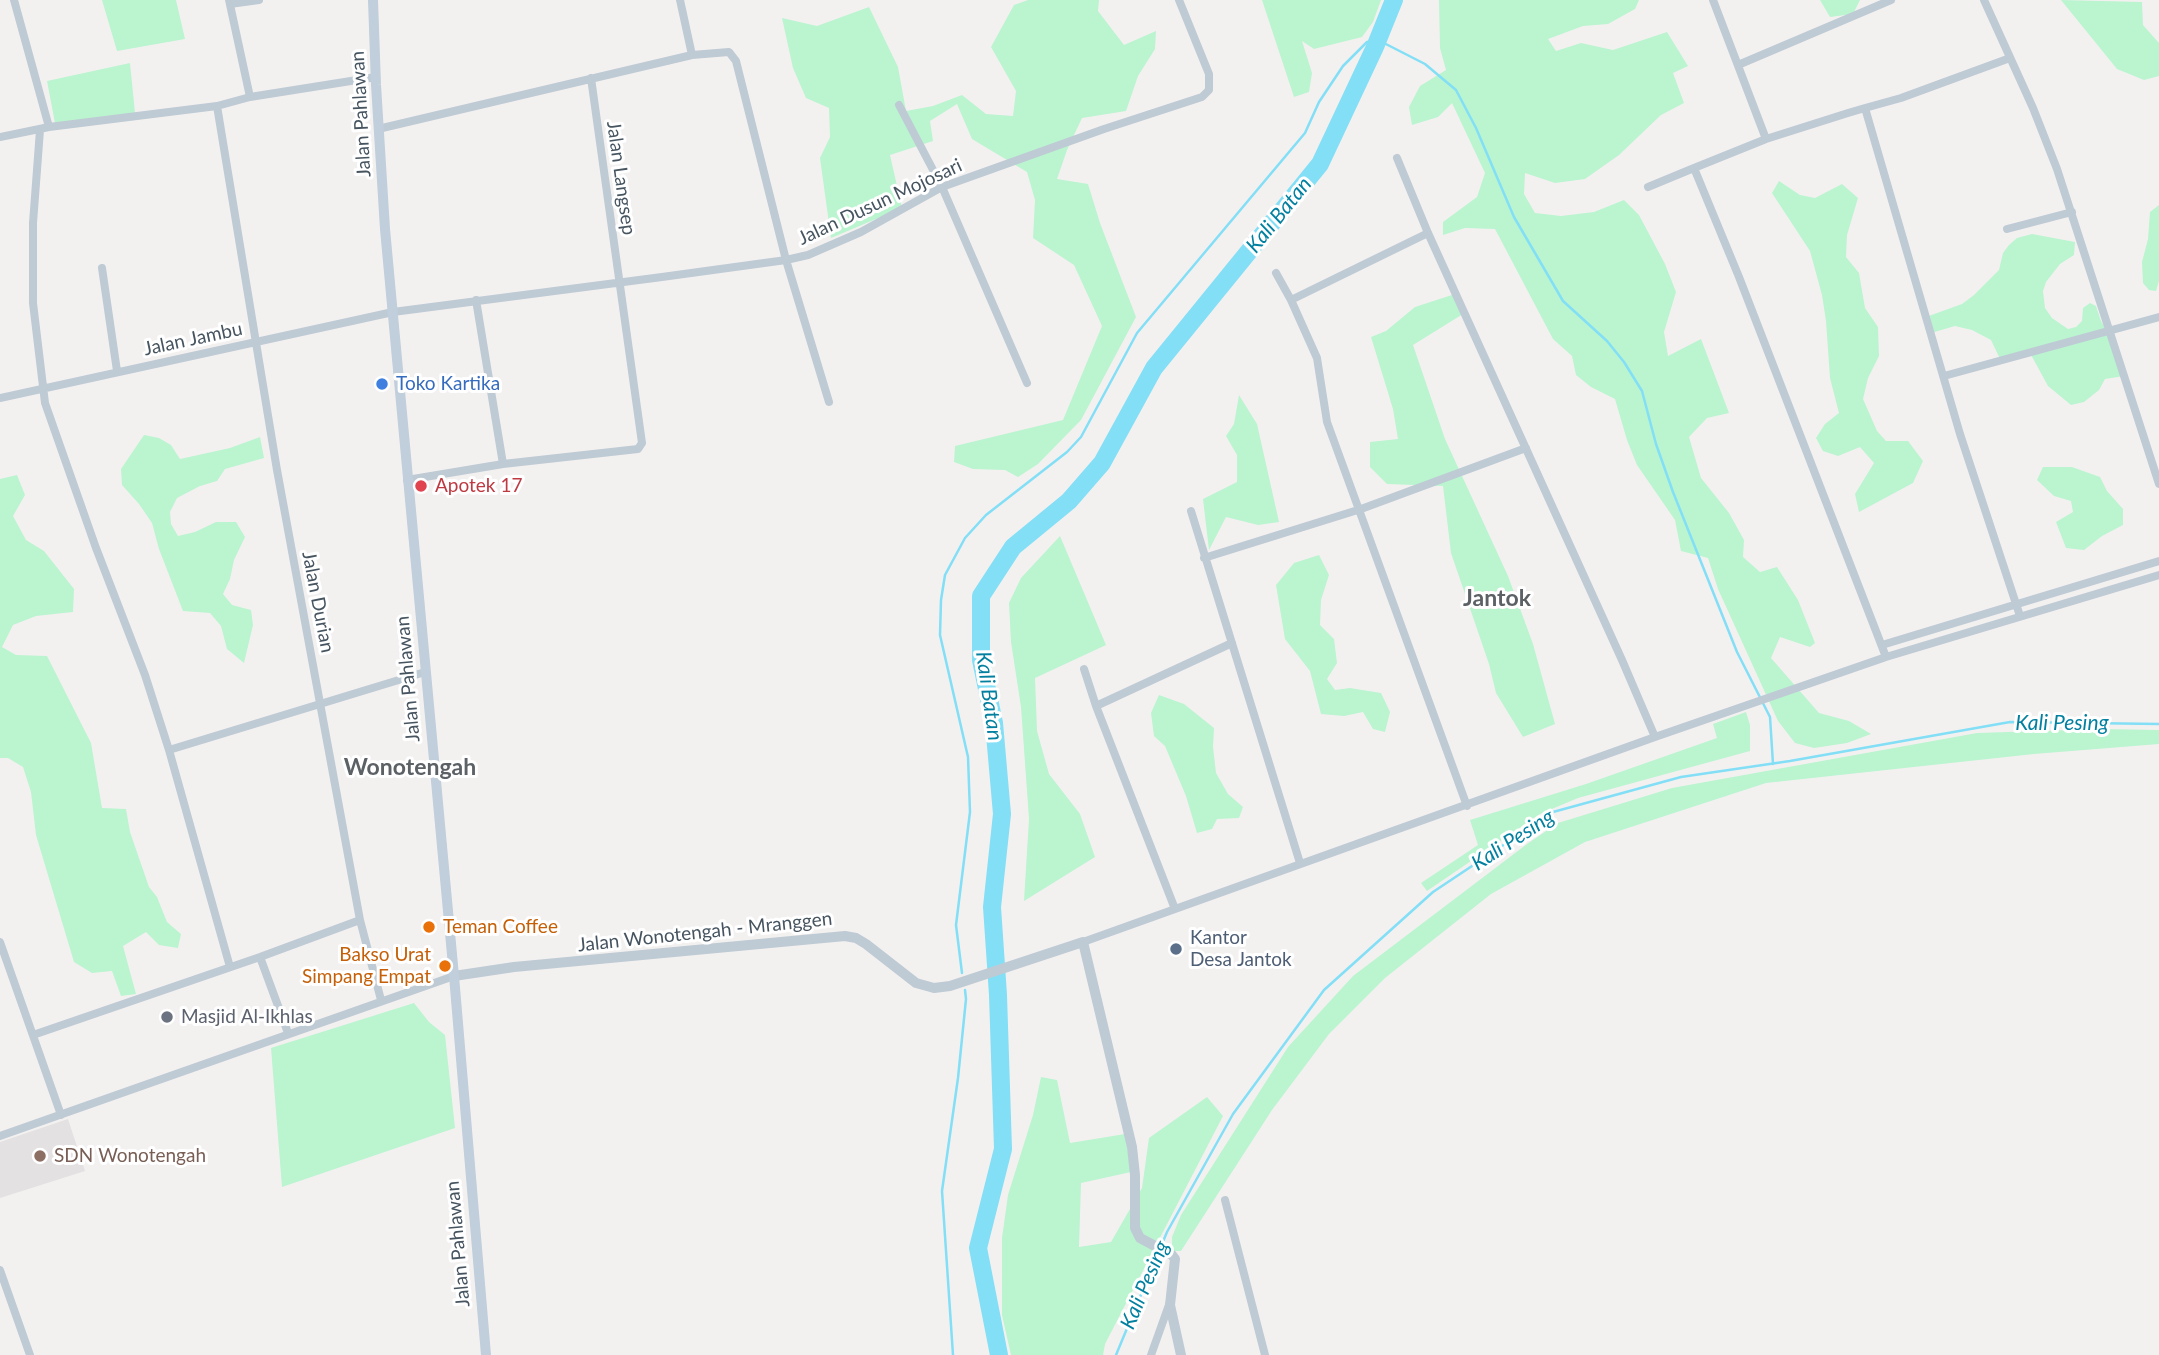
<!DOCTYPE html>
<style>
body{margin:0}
canvas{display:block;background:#f3f0f0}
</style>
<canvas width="2159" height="1355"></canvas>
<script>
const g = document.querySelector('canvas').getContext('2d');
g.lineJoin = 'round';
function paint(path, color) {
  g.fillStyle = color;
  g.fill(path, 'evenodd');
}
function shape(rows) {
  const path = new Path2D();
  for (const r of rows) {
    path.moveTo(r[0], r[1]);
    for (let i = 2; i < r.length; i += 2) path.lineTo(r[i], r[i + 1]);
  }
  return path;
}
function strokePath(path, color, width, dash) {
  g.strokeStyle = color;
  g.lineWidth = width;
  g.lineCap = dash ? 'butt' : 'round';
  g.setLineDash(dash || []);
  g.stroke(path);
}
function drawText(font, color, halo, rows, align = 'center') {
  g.font = font + ' Lato,sans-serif';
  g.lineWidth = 6;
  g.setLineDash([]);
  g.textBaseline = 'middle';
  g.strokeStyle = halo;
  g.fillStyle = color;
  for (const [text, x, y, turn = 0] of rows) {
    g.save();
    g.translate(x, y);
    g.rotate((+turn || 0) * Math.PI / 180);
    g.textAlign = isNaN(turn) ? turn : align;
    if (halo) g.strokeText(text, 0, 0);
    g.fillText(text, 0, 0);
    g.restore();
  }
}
const education = shape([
 [68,1119,85,1171,0,1198,0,1142]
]);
const green = shape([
 [102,0,176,0,185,39,117,51],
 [1028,0,1099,0,1098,11,1124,45,1156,31,1155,49,1138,76,1126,111,1082,118,1067,150,1057,179,1088,184,1100,223,1136,317,1081,420,1038,464,1018,477,1005,470,973,469,954,462,955,446,1063,420,1102,326,1074,265,1033,238,1035,200,1027,172,972,139,957,104,930,121,933,141,890,155,902,208,831,238,820,158,830,137,829,108,806,98,793,68,782,18,817,26,869,7,898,67,906,111,933,106,962,95,986,114,1013,116,1016,91,991,47,1014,5],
 [1262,0,1381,0,1373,22,1362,37,1314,49,1302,41,1312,73,1309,92,1294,97],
 [1439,0,1639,0,1635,9,1608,24,1583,26,1548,39,1556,51,1581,43,1613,50,1667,32,1688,66,1673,73,1684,103,1661,115,1619,155,1585,179,1555,183,1525,173,1524,194,1535,213,1561,216,1594,212,1624,200,1639,215,1665,264,1676,292,1664,332,1668,356,1701,339,1729,413,1707,418,1689,437,1701,478,1729,513,1744,540,1743,557,1760,572,1777,567,1798,600,1815,643,1810,647,1780,637,1771,658,1819,713,1849,721,1871,734,1847,743,1814,748,1795,743,1778,721,1718,589,1708,558,1681,551,1675,520,1637,465,1627,440,1615,399,1591,387,1576,375,1572,356,1553,339,1495,229,1465,228,1443,235,1443,222,1477,197,1485,173,1452,103,1438,117,1412,125,1409,107,1420,86,1446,70,1440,48],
 [1820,0,1860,0,1853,14,1830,17],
 [2061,0,2142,2,2143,25,2159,43,2159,76,2144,80,2117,69],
 [130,63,135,113,55,123,47,81],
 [1779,181,1800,195,1815,198,1842,184,1858,198,1847,235,1846,257,1859,273,1865,308,1878,327,1879,356,1868,378,1863,399,1877,431,1886,441,1908,441,1923,461,1913,483,1859,512,1855,494,1874,463,1860,447,1838,456,1823,451,1816,438,1825,424,1839,413,1830,378,1826,321,1822,295,1810,251,1772,193],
 [2159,205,2159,281,2156,291,2149,290,2143,283,2142,262,2148,239,2150,212],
 [2032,234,2075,242,2074,255,2060,264,2046,282,2043,291,2045,308,2052,318,2068,329,2076,327,2082,321,2083,308,2090,303,2096,306,2101,321,2113,342,2124,376,2105,379,2099,390,2084,402,2071,405,2048,386,2030,353,2001,361,1991,340,1972,330,1955,326,1931,333,1926,317,1962,304,1974,295,1999,270,2003,253,2009,245,2017,238],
 [1455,294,1463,314,1413,345,1445,439,1508,576,1533,644,1555,724,1523,737,1496,693,1489,664,1451,553,1443,486,1387,484,1370,467,1370,442,1398,439,1393,409,1371,337,1386,331,1415,307],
 [1239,395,1257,424,1279,522,1258,525,1226,517,1209,550,1203,499,1237,482,1237,455,1226,436,1234,424],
 [144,435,159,438,171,445,180,459,230,448,260,437,264,458,225,469,217,481,200,486,177,498,170,512,171,524,178,536,195,532,216,522,236,522,245,537,234,560,230,579,223,594,232,605,251,610,253,625,244,663,227,649,221,626,210,613,183,611,159,549,152,523,139,504,122,485,121,469],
 [2043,467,2072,467,2100,477,2107,491,2123,509,2123,525,2102,536,2084,550,2066,548,2056,522,2073,512,2071,501,2054,496,2037,480],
 [17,475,25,495,13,516,26,540,44,551,74,589,73,612,36,616,13,625,2,647,16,655,47,656,91,743,102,808,126,809,130,832,149,887,157,897,167,922,181,934,178,948,159,945,146,932,123,946,136,994,121,996,112,971,92,973,74,962,36,835,31,792,23,767,8,758,0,758,0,479],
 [1060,536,1106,645,1035,678,1037,731,1049,774,1080,814,1095,857,1024,901,1029,819,1021,707,1011,642,1009,603,1021,578],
 [1319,555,1329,575,1321,600,1320,625,1334,639,1337,663,1327,679,1335,690,1350,688,1381,693,1390,712,1385,732,1373,729,1363,712,1344,716,1321,714,1310,671,1285,639,1276,585,1294,563],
 [1159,695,1184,704,1214,728,1213,747,1216,773,1228,794,1243,807,1239,818,1217,819,1212,829,1197,833,1186,796,1165,746,1154,736,1151,713],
 [1746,712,1750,725,1750,751,1578,798,1540,814,1427,891,1421,883,1478,845,1470,820,1586,784,1717,738,1713,724],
 [2104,729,2159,730,2159,744,2034,754,1766,783,1585,842,1491,894,1385,978,1329,1034,1272,1110,1181,1251,1172,1251,1172,1237,1181,1215,1288,1047,1353,976,1527,844,1558,823,1672,788,1977,733],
 [414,1003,429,1022,445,1035,455,1128,282,1187,271,1048],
 [1041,1077,1057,1080,1070,1143,1125,1134,1131,1172,1081,1183,1079,1247,1111,1242,1142,1188,1149,1138,1207,1097,1223,1116,1105,1344,1103,1355,1011,1355,1002,1315,1002,1238,1008,1195,1033,1115]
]);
const stream = shape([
 [962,973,956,925,970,812,968,757,940,635,941,600,945,575,965,538,986,515,1067,452,1081,437,1137,333,1305,133,1319,102,1343,66,1367,42,1378,40,1425,64,1456,90,1476,128,1514,217,1563,301,1607,341,1624,362,1642,391,1656,444,1673,492,1737,652,1770,717,1773,764],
 [953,1355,942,1191,958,1078,966,999,965,990],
 [1116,1355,1167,1232,1233,1114,1324,990,1433,892,1553,812,1681,777,1790,761,2010,722,2159,724]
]);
const river = shape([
 [999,1355,978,1248,1003,1149,998,995,992,907,1002,814,994,723,981,660,981,596,1013,547,1069,501,1102,463,1154,368,1320,164,1375,47,1394,0]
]);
const minor = shape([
 [14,0,49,127],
 [229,0,250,97],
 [680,0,692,55],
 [1713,0,1766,139],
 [1984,0,2033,108,2057,169,2159,484],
 [230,4,259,0],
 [1738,65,1891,0],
 [899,105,942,187,1027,383],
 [1865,108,1901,98,2010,58],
 [378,129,692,55,729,52,736,61,786,260,829,402],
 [40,130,33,223,33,303,45,403,96,548,145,675,169,750,230,967],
 [0,137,49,127,217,106],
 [1397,158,1428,233,1622,660,1655,737],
 [1648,187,1694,168],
 [2007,229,2072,212],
 [102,268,117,371],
 [1276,273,1291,300,1317,358,1327,422,1467,806],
 [476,300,503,464],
 [1291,300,1428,233],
 [1944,376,2159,317],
 [0,398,393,312,662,277,786,260,808,255,861,232,942,187,1104,129,1202,97,1209,90,1209,74,1179,0],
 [407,480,503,464,638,449,642,443,591,78],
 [1191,511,1300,863],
 [1204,558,1361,509,1526,448],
 [1882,645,2159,561],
 [1886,657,1739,277,1694,168,1766,139,1848,113,1865,108,1960,434,2020,616],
 [1084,669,1096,706],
 [169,750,425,672],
 [1175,909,1096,706,1232,643],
 [360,920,381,1000],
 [0,942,61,1115],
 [1083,942,1655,737,1886,657,2159,575],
 [260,957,288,1033],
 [33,1035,260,957,360,920,277,470,217,106,250,97,376,77],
 [0,1136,454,976],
 [1225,1200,1265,1355],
 [0,1270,30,1355],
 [1151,1355,1170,1302]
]);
const tertiary = shape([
 [454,976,514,967,845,936,856,938,866,944,916,983,934,988,950,986,1083,942,1132,1147,1135,1175,1135,1228,1140,1238,1172,1255,1175,1259,1170,1305,1181,1355]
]);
const secondary = shape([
 [373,0,376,85,385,229,454,976,486,1355]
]);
const markers = [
 [382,384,7,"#3f7fe0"],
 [421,486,7,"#e0444e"],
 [429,927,7,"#e8710a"],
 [1176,949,7,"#5c6f8a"],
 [445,966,7,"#e8710a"],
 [167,1017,7,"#6b7280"],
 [40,1156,7,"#8d6e63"]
];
const streetNames = [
 ["Jalan Pahlawan",361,114,-93],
 ["Jalan Langsep",621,178,82],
 ["Jalan Dusun Mojosari",880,202,-25],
 ["Jalan Jambu",193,339,-12],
 ["Jalan Durian",318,602,79],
 ["Jalan Pahlawan",408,679,-95],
 ["Jalan Wonotengah - Mranggen",705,932,-6],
 ["Jalan Pahlawan",458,1244,-95]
];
const shopNames = [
 ["Toko Kartika",396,384]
];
const healthNames = [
 ["Apotek 17",435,486]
];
const foodNames = [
 ["Teman Coffee",443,927],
 ["Bakso Urat",431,955,"right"],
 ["Simpang Empat",431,977,"right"]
];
const serviceNames = [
 ["Kantor",1190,938],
 ["Desa Jantok",1190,960]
];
const worshipNames = [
 ["Masjid Al-Ikhlas",181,1017]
];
const educationNames = [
 ["SDN Wonotengah",54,1156]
];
const waterNames = [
 ["Kali Batan",1279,215,-51],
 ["Kali Batan",989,696,82],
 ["Kali Pesing",2062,723],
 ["Kali Pesing",1513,840,-33],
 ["Kali Pesing",1145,1285,-67]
];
const quarterNames = [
 ["Jantok",1497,599],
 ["Wonotengah",410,768]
];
paint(education, '#e4e1e2');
paint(green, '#baf5d0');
strokePath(stream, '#83dff6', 2.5);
strokePath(river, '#83dff6', 18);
strokePath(minor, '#bfcbd4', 8);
strokePath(tertiary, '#bfcbd4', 10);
strokePath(secondary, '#c1cedb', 10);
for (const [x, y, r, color] of markers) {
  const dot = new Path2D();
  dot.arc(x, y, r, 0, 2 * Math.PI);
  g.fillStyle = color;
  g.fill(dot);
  strokePath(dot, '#fff', 2.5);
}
drawText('19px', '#465460', '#fff', streetNames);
drawText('19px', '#366cbe', '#fff', shopNames, 'left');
drawText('19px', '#be3a42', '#fff', healthNames, 'left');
drawText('19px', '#c56008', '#fff', foodNames, 'left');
drawText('19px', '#4e5e75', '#fff', serviceNames, 'left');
drawText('19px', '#5b616d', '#fff', worshipNames, 'left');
drawText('19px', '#785e54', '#fff', educationNames, 'left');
drawText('italic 21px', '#0380a0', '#fff', waterNames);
drawText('bold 23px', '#5c6166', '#fff', quarterNames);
</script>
